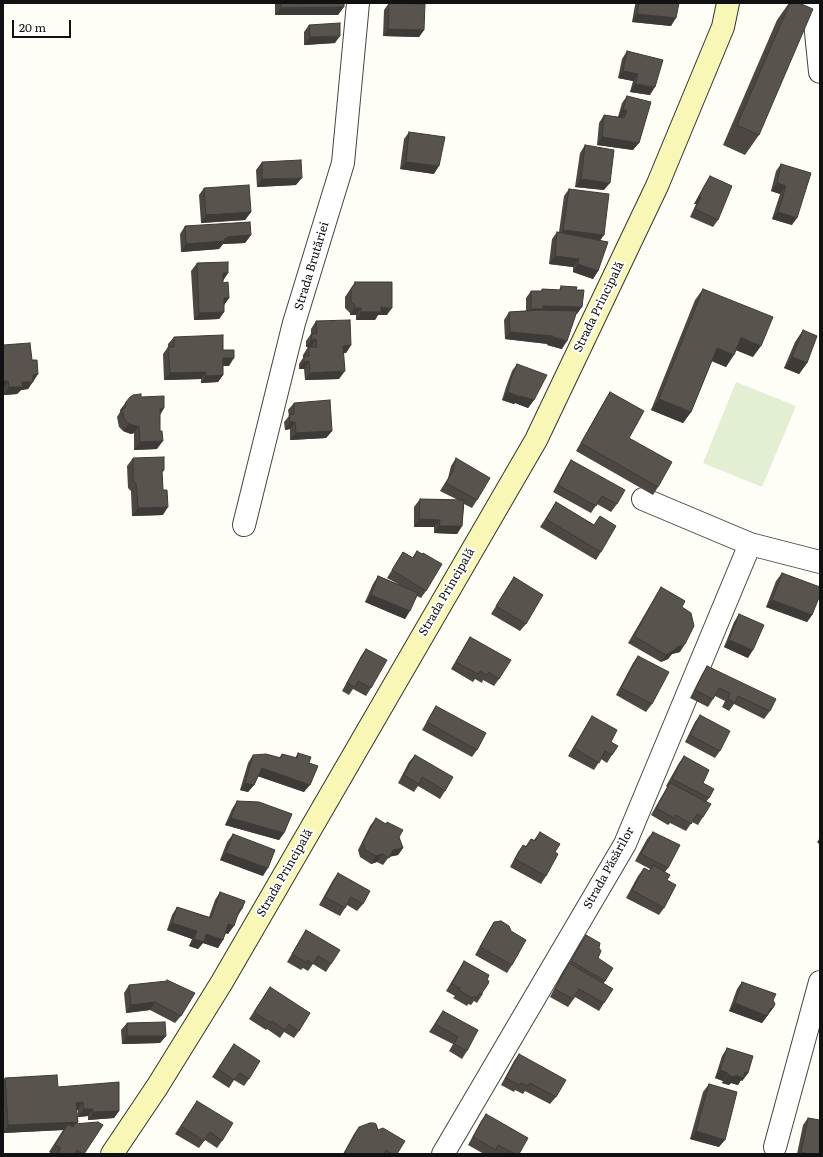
<!DOCTYPE html>
<meta charset="utf-8">
<style>
body{margin:0}
#map{position:relative;width:823px;height:1157px;overflow:hidden;background:#fefdf6;font-family:Literata,serif}
canvas{display:block}
.frame{position:absolute;inset:0;border:4px solid #111;pointer-events:none}
.scale{position:absolute;left:12px;top:20px;width:59px;height:18px;box-sizing:border-box;border:2px solid #111;border-top:0;padding-left:5px;font-size:12px;line-height:14px;white-space:nowrap;color:#111;-webkit-text-stroke:3px #fff;paint-order:stroke}
</style>
<div id="map">
<canvas width="823" height="1157"></canvas>
<div class="frame"></div>
<div class="scale">20 m</div>
</div>
<script>
const g = document.querySelector('canvas').getContext('2d');
g.lineJoin = 'round';
function paint(path, color) {
  g.fillStyle = color;
  g.fill(path, 'evenodd');
}
function shape(rows) {
  const path = new Path2D();
  for (const r of rows) {
    path.moveTo(r[0], r[1]);
    for (let i = 2; i < r.length; i += 2) path.lineTo(r[i], r[i + 1]);
  }
  return path;
}
function strokePath(path, color, width, dash) {
  g.strokeStyle = color;
  g.lineWidth = width;
  g.lineCap = dash ? 'butt' : 'round';
  g.setLineDash(dash || []);
  g.stroke(path);
}
function drawText(font, color, halo, rows, align = 'center') {
  g.font = font + ' Literata,serif';
  g.lineWidth = 4;
  g.setLineDash([]);
  g.textBaseline = 'middle';
  g.strokeStyle = halo;
  g.fillStyle = color;
  for (const [text, x, y, turn = 0] of rows) {
    g.save();
    g.translate(x, y);
    g.rotate((+turn || 0) * Math.PI / 180);
    g.textAlign = isNaN(turn) ? turn : align;
    if (halo) g.strokeText(text, 0, 0);
    g.fillText(text, 0, 0);
    g.restore();
  }
}
const pitch = shape([
 [736,382,796,406,762,487,703,463]
]);
const street = shape([
 [813,3,820,72],
 [643,499,750,544,820,562],
 [244,525,294,323,343,163,358,3],
 [775,1147,820,982],
 [443,1154,625,844,750,544]
]);
const secondary = shape([
 [112,1154,157,1087,222,982,536,440,657,186,723,27,728,3]
]);
const wall = shape([
 [275,3,344,3,338,15,275,15],
 [389,3,407,3,424,30,419,37,383,36,384,10],
 [636,3,679,3,671,26,632,22,635,5],
 [789,3,799,3,759,135,745,155,723,145,777,20],
 [309,25,335,43,304,45,304,32],
 [627,51,650,95,630,92,633,81,618,78,622,59],
 [627,96,633,150,597,145,599,123,604,115,618,117,622,103],
 [409,132,434,174,400,169,404,139],
 [585,145,604,190,575,187,580,153],
 [262,162,296,185,257,187,256,170],
 [781,164,792,225,772,219,780,194,771,191,776,171],
 [710,176,718,220,713,227,690,217,696,204,694,204,705,184],
 [204,188,251,212,245,220,201,223,199,195],
 [569,189,604,235,600,240,598,271,593,279,573,272,573,267,549,264,552,239,557,232,559,232,564,196],
 [185,226,251,235,245,243,223,244,219,249,181,252,180,234],
 [197,263,228,273,223,280,223,283,229,298,224,305,224,312,219,319,194,320,191,271],
 [355,282,387,315,378,315,375,320,356,320,356,315,350,315,350,313,345,308,345,297],
 [561,286,576,290,577,314,576,314,562,349,547,345,548,344,505,339,504,320,509,312,526,311,526,298,531,291,541,291,542,289,559,290],
 [703,289,753,357,736,350,726,367,712,361,691,412,683,423,651,410,695,300],
 [316,321,351,345,346,353,343,353,339,379,305,380,304,369,299,369,299,364,303,358,303,355,308,347,311,347,306,347,306,341,311,334,311,329],
 [803,330,807,363,799,374,784,368,795,342],
 [174,337,229,366,223,366,223,375,218,382,201,383,201,379,164,380,163,354,168,347,168,344],
 [3,345,32,360,38,374,28,389,21,390,17,394,4,395,3,389],
 [517,364,534,400,528,408,515,403,514,404,502,400,506,387,512,371],
 [610,392,629,438,658,487,653,495,576,451,605,400],
 [141,397,164,408,160,415,157,449,134,450,134,433,131,434,123,431,119,427,117,417,120,412,120,410,126,402],
 [294,403,332,431,326,438,290,440,290,429,285,430,284,422,289,416,288,410],
 [133,458,164,470,162,473,163,515,132,516,131,491,128,488,127,466],
 [456,458,477,500,472,508,464,504,462,526,457,534,434,533,434,527,414,527,414,507,420,499,458,500,440,491,448,478,451,466],
 [571,460,617,504,611,512,597,504,591,513,553,492,566,468],
 [556,502,594,525,600,516,601,552,596,560,540,527],
 [417,551,426,591,421,598,417,596,405,619,365,602,373,584,378,576,400,585,387,578,398,560,403,552,412,558],
 [782,573,812,615,807,622,766,607,776,581],
 [514,577,526,624,520,631,491,614],
 [661,587,682,607,680,652,672,654,668,659,661,662,628,643,656,595],
 [739,614,748,658,724,647,734,622],
 [470,637,499,679,494,686,483,680,482,683,475,679,473,682,451,669,465,645],
 [366,649,371,688,366,696,353,689,349,695,342,691,361,656],
 [638,656,652,704,646,712,616,695,633,663],
 [707,666,770,711,764,719,734,704,729,711,722,707,725,701,715,696,708,707,690,698,702,674],
 [436,706,477,750,472,757,422,730,431,714],
 [700,715,720,751,715,758,685,742,695,722],
 [592,716,611,742,612,755,607,763,601,759,594,770,568,756,587,724],
 [298,753,309,763,304,792,258,776,254,785,248,792,240,790,248,763,253,755,279,758,282,754,295,758],
 [415,755,445,791,440,799,418,786,414,792,398,783,409,762],
 [684,756,703,783,709,798,706,802,703,817,698,825,692,822,686,831,670,823,668,825,651,815,667,787,666,786,679,763],
 [237,801,284,833,279,840,225,825,232,809],
 [376,818,399,837,403,848,398,855,389,857,383,865,377,862,371,864,360,857,358,850,370,826],
 [540,832,555,852,546,876,541,884,510,867,518,852,523,845,526,846,531,839,534,840],
 [653,832,668,868,665,872,667,880,664,908,659,915,626,898,638,876,644,868,649,871,650,869,635,861,647,839],
 [233,834,263,876,220,860,227,842],
 [820,838,820,845,817,842],
 [338,873,363,904,357,911,347,905,340,916,319,905,333,880],
 [220,892,237,917,228,934,226,933,218,948,203,943,198,949,189,946,192,939,167,930,172,915,177,907,209,917,215,900],
 [494,922,512,965,507,973,475,955,489,930],
 [306,930,331,964,326,972,313,964,308,971,303,968,301,970,287,962,301,938],
 [586,935,599,948,598,958,605,981,604,983,604,1003,599,1011,575,997,568,1007,550,997,563,971,569,963,580,943],
 [464,961,487,980,482,993,482,995,477,1003,474,1001,471,1005,468,1004,467,1006,453,998,455,996,446,991,459,969],
 [742,982,773,1000,773,1008,762,1023,729,1011,737,989],
 [129,985,181,1016,175,1023,150,1010,126,1013,124,993],
 [270,987,299,1031,294,1038,284,1032,280,1038,267,1029,266,1030,249,1019],
 [443,1011,467,1051,462,1059,449,1051,453,1044,429,1032],
 [127,1023,166,1036,160,1043,122,1044,121,1030],
 [234,1044,249,1079,244,1086,234,1080,229,1088,212,1077],
 [727,1048,748,1073,742,1081,741,1080,738,1085,731,1083,729,1085,722,1083,723,1081,715,1078,722,1056],
 [519,1054,556,1097,550,1104,525,1091,523,1094,515,1090,514,1092,501,1085,514,1061],
 [5,1078,58,1087,119,1111,114,1118,88,1120,88,1116,78,1117,78,1110,77,1110,78,1122,76,1124,84,1154,52,1154,49,1152,63,1130,3,1133,3,1081],
 [709,1084,719,1147,690,1139,703,1092],
 [197,1101,222,1141,217,1148,205,1140,199,1148,175,1134],
 [486,1114,519,1154,496,1154,494,1153,492,1154,484,1154,468,1145,481,1121],
 [808,1118,820,1154,797,1154,803,1125],
 [359,1127,378,1130,397,1154,343,1154,354,1134]
]);
const shadedWall = shape([
 [344,7,338,15,275,15,281,8],
 [637,14,676,18,671,26,632,22],
 [388,29,424,30,419,37,383,36],
 [340,36,335,43,304,45,310,37],
 [623,71,638,74,633,81,618,78],
 [635,84,655,87,650,95,630,92],
 [623,109,627,111,621,118,618,117],
 [602,137,639,143,633,150,597,145],
 [406,162,439,166,434,174,400,169],
 [302,178,296,185,257,187,262,179],
 [581,179,610,183,604,190,575,187],
 [777,183,786,186,780,194,771,191],
 [699,196,701,197,696,204,694,204],
 [251,212,245,220,201,223,206,215],
 [778,212,797,218,792,225,772,219],
 [563,230,604,235,599,242,558,238],
 [251,235,245,243,223,244,219,249,181,252,186,244,224,239,227,237],
 [555,256,579,259,573,267,549,264],
 [578,264,598,271,593,279,573,272],
 [223,273,228,273,223,281],
 [224,298,229,298,224,305],
 [543,306,582,307,577,314,539,314,526,316,531,309],
 [381,307,392,308,387,315,378,315,375,320,356,320,361,312],
 [355,308,361,308,356,315,350,315],
 [224,312,219,319,194,320,199,313],
 [510,332,553,336,548,344,505,339],
 [553,337,567,341,562,349,547,345],
 [741,337,761,346,753,357,733,349],
 [316,339,311,347,306,347,312,340],
 [351,345,346,353,338,354,343,346],
 [717,348,734,355,726,367,709,360],
 [792,357,807,363,799,374,784,368],
 [223,358,234,358,229,366,218,366],
 [309,361,304,369,299,369,304,362],
 [345,371,339,379,305,380,310,373],
 [206,372,201,379,164,380,170,373],
 [38,374,28,389,21,390,17,394,4,395,9,387,22,382,33,375],
 [223,375,218,382,201,383,206,376],
 [3,381,8,381,3,389],
 [508,392,520,396,534,400,528,408,515,403,514,404,502,400],
 [659,399,691,412,683,423,651,410],
 [164,408,159,416,160,409],
 [290,422,295,422,290,429,285,430],
 [129,424,139,426,134,433,131,434,123,431],
 [332,431,326,438,290,440,296,433],
 [163,441,157,449,134,450,140,442],
 [168,507,163,515,132,516,138,508],
 [419,519,440,520,434,527,414,527],
 [439,526,462,526,457,534,434,533],
 [371,595,410,611,405,619,365,602],
 [772,600,812,615,807,622,766,607],
 [729,640,753,650,748,658,724,647],
 [685,644,680,652,672,654,668,659,661,662,666,655,677,647],
 [262,768,310,785,304,792,257,776],
 [245,783,254,785,248,792,240,790],
 [231,818,284,833,279,840,225,825],
 [403,848,398,855,387,857,393,850],
 [226,853,268,868,263,876,220,860],
 [382,854,377,862,371,864,376,856],
 [240,908,242,909,237,917],
 [172,923,197,931,192,939,167,930],
 [228,924,234,926,228,934,223,932],
 [206,934,223,940,218,948,203,943,198,949,189,946,194,939],
 [155,1002,150,1010,126,1013,131,1005],
 [735,1003,770,1009,773,1008,762,1023,729,1011],
 [127,1036,166,1036,160,1043,122,1044],
 [720,1070,728,1073,723,1081,715,1078],
 [745,1072,748,1073,742,1081,741,1080,738,1085,731,1083,729,1085,722,1083,728,1075,735,1075],
 [83,1102,78,1110,71,1111,76,1103],
 [84,1109,93,1109,88,1116,78,1117],
 [119,1111,114,1118,88,1120,93,1112],
 [78,1122,72,1130,68,1124,63,1130,3,1133,8,1125],
 [696,1131,725,1140,719,1147,690,1139]
]);
const building = shape([
 [281,3,344,3,344,7,281,8,281,3],
 [389,3,425,4,424,30,388,29,389,3],
 [639,3,679,3,676,18,637,14,639,3],
 [790,3,799,3,813,9,759,135,737,125,790,3],
 [340,23,340,36,310,37,309,25,340,23],
 [627,51,663,60,655,87,635,84,638,74,623,71,627,51],
 [627,96,651,102,639,143,602,137,604,115,624,118,627,111,623,109,627,96],
 [409,132,445,137,439,166,406,162,409,132],
 [585,145,614,150,610,183,581,179,585,145],
 [301,160,302,178,262,179,262,162,301,160],
 [781,164,811,173,797,218,778,212,786,186,777,183,781,164],
 [710,176,732,186,718,220,695,209,701,197,699,196,710,176],
 [249,185,251,212,206,215,204,188,249,185],
 [569,189,609,194,604,235,563,230,569,189],
 [250,222,251,235,227,237,227,238,224,239,225,241,186,244,185,226,250,222],
 [557,232,608,242,598,271,578,264,579,259,555,256,557,232],
 [228,262,228,273,223,273,223,283,228,282,229,298,224,298,224,312,199,313,197,263,228,262],
 [355,282,392,282,392,308,381,307,381,312,361,312,361,308,355,308,355,305,351,301,351,289,355,284,355,282],
 [561,286,577,287,576,290,584,290,582,307,543,306,543,309,531,309,531,291,542,291,542,289,561,290,561,286],
 [703,289,773,317,761,346,741,337,734,355,717,348,691,412,659,399,703,289],
 [540,310,577,311,567,341,553,337,553,336,510,332,509,312,540,310],
 [350,320,351,345,343,346,345,371,310,373,309,361,304,362,304,356,309,356,308,347,317,347,316,339,312,340,311,334,317,334,316,321,350,320],
 [803,330,817,336,807,363,792,357,803,330],
 [223,335,223,350,234,350,234,358,223,358,223,375,206,376,206,372,170,373,168,347,174,347,174,337,223,335],
 [30,343,32,360,37,360,38,374,33,375,33,382,22,382,23,387,9,387,8,381,3,381,3,345,30,343],
 [517,364,547,375,534,400,520,396,520,397,508,392,511,379,517,364],
 [610,392,644,411,629,438,672,462,658,487,581,443,610,392],
 [141,394,141,397,164,396,164,408,160,409,160,431,162,431,163,441,140,442,139,426,136,426,129,424,124,419,122,409,125,408,126,402,130,397,133,395,141,394],
 [330,400,332,431,296,433,295,422,290,422,289,415,294,414,294,403,330,400],
 [164,457,164,470,162,470,163,490,167,490,168,507,138,508,136,483,133,480,133,458,164,457],
 [456,458,490,478,477,500,446,483,453,471,456,458],
 [571,460,625,490,617,504,602,496,596,506,558,485,571,460],
 [420,499,464,500,462,526,439,526,440,520,419,519,420,499],
 [556,502,594,525,600,516,616,526,601,552,546,519,556,502],
 [417,551,422,554,423,553,442,564,426,591,392,570,403,552,413,558,417,551],
 [782,573,820,587,820,595,812,615,772,600,782,573],
 [378,576,418,593,410,611,371,595,378,576],
 [514,577,543,595,526,624,496,606,514,577],
 [661,587,685,601,682,607,691,613,694,626,685,644,677,647,673,651,666,655,634,636,661,587],
 [739,614,764,625,753,650,729,640,739,614],
 [470,637,511,660,499,679,489,672,487,675,480,671,478,674,456,662,470,637],
 [366,649,387,660,371,688,358,681,355,687,347,683,366,649],
 [638,656,669,672,652,704,621,688,638,656],
 [707,666,776,699,770,711,738,696,735,703,728,699,730,693,719,688,713,699,695,690,707,666],
 [436,706,486,733,477,750,427,722,436,706],
 [700,715,730,731,720,751,690,735,700,715],
 [592,716,617,730,611,742,618,746,612,755,605,751,599,763,574,748,592,716],
 [298,753,311,757,309,763,318,766,310,785,262,768,254,785,245,783,253,755,266,754,281,758,282,754,297,758,298,753],
 [415,755,453,777,445,791,422,777,419,784,404,775,415,755],
 [684,756,709,770,703,783,714,789,709,798,672,779,684,756],
 [670,783,711,804,703,817,697,814,691,824,676,815,674,818,656,808,670,783],
 [237,801,259,802,292,814,284,833,231,818,237,801],
 [376,818,386,824,387,822,403,830,399,837,403,848,393,850,389,858,382,854,376,856,365,850,363,842,376,818],
 [540,832,560,844,555,852,558,854,546,876,515,859,523,845,526,847,531,839,535,841,540,832],
 [653,832,680,845,668,868,641,854,653,832],
 [233,834,275,850,268,868,226,853,233,834],
 [653,865,670,875,667,880,676,885,664,908,632,890,644,868,650,871,653,865],
 [338,873,370,891,363,904,351,897,345,908,325,897,338,873],
 [220,892,245,901,242,909,240,908,234,926,228,924,223,940,206,934,204,942,194,939,197,931,172,923,177,907,211,918,220,892],
 [501,921,509,926,511,931,526,940,512,965,480,947,494,922,501,921],
 [306,930,340,950,331,964,318,956,313,964,308,960,307,963,292,954,306,930],
 [586,935,600,943,599,948,601,951,598,958,613,968,605,981,571,961,586,935],
 [464,961,489,975,487,980,489,981,488,984,482,993,482,995,479,993,477,998,474,996,472,998,459,990,460,988,452,984,464,961],
 [569,963,613,989,604,1003,579,989,573,999,555,989,569,963],
 [167,980,195,993,181,1016,155,1002,131,1005,129,985,167,981,167,980],
 [742,982,776,994,773,1000,775,1004,773,1008,770,1009,767,1016,735,1003,742,982],
 [270,987,310,1013,299,1031,289,1024,285,1030,272,1021,271,1023,254,1012,270,987],
 [443,1011,478,1030,467,1051,454,1044,458,1037,435,1024,443,1011],
 [165,1022,166,1036,127,1036,127,1023,165,1022],
 [234,1044,260,1061,249,1079,240,1073,234,1080,218,1069,234,1044],
 [727,1048,753,1056,748,1073,745,1072,743,1078,735,1075,735,1077,728,1075,728,1073,720,1070,727,1048],
 [519,1054,566,1080,556,1097,530,1083,528,1086,521,1083,519,1085,506,1078,519,1054],
 [57,1075,58,1087,119,1082,119,1111,93,1112,93,1109,84,1109,83,1102,76,1103,78,1122,8,1125,5,1078,57,1075],
 [709,1084,737,1092,725,1140,696,1131,709,1084],
 [197,1101,233,1123,222,1141,210,1132,204,1141,181,1126,197,1101],
 [486,1114,528,1138,519,1154,515,1154,498,1145,496,1150,473,1137,486,1114],
 [808,1118,820,1120,820,1154,808,1154,801,1152,808,1118],
 [98,1122,103,1125,84,1154,83,1154,77,1150,75,1154,57,1154,61,1148,55,1145,68,1124,73,1127,74,1124,98,1122],
 [370,1123,374,1123,376,1124,378,1130,383,1128,405,1141,397,1154,392,1154,386,1150,384,1154,344,1154,359,1127,370,1123]
]);
const streetNames = [
 ["Strada Brutăriei",312,266,-73],
 ["Strada Principală",599,307,-64],
 ["Strada Principală",447,592,-60],
 ["Strada Păsărilor",609,868,-61],
 ["Strada Principală",285,873,-60]
];
paint(pitch, '#e2efd2');
strokePath(street, '#444', 24);
strokePath(secondary, '#333', 24);
strokePath(street, '#fff', 22);
strokePath(secondary, '#f8f7b6', 22);
paint(wall, '#4d4743');
paint(shadedWall, '#3e3a37');
paint(building, '#59534e');
strokePath(building, '#3e3a37', 1);
drawText('12px', '#111', '#fff', streetNames);
</script>
